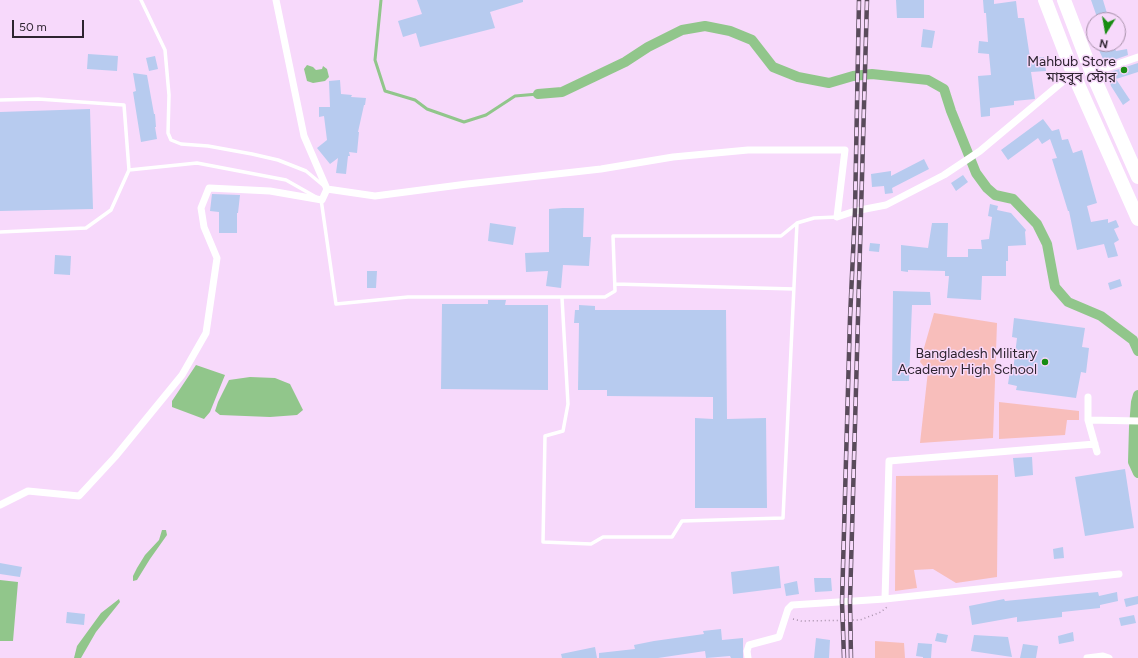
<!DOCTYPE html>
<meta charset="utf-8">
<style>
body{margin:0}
#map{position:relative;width:1138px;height:658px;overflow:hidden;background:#f7d9fb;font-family:Figtree,sans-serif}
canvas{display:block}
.north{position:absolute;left:1086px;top:12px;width:40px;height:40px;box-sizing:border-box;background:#f7d9fb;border:1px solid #a791aa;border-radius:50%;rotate:191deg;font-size:11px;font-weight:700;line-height:16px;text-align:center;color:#2e2430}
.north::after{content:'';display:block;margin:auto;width:14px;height:18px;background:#188c12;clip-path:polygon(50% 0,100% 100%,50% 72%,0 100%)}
.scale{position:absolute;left:12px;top:20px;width:72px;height:18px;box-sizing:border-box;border:2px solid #2e2430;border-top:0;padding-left:5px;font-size:12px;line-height:14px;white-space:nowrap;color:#2e2430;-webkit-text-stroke:3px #f7d9fb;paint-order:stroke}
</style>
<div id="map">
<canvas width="1138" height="658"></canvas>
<div class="north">N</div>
<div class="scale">50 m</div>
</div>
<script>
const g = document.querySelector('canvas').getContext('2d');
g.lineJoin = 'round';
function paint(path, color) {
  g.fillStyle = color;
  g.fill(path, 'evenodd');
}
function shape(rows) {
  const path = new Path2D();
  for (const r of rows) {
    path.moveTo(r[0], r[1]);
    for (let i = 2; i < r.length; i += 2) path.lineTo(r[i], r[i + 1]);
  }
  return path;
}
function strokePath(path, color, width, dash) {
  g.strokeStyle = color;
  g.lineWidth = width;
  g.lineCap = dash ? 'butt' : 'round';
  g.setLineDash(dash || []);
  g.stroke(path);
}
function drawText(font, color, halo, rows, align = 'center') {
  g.font = font + ' Figtree,"Noto Sans Bengali",sans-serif';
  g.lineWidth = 3;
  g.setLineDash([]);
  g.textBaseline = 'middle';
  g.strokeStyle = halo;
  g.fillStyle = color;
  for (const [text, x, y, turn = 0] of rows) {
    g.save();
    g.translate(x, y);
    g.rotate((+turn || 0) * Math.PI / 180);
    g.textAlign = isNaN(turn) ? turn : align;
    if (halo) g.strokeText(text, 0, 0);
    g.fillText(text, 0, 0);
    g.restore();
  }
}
const green = shape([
 [934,313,997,323,993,438,920,443,928,371,920,362],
 [999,402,1079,411,1079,420,1067,420,1065,435,999,439],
 [998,475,997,577,956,583,933,569,914,570,917,588,895,591,896,476],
 [875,641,904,643,905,658,875,658]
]);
const water = shape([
 [307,65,313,67,316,70,322,69,323,66,327,69,329,77,325,81,313,83,307,81,304,69],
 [196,365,225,375,210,412,204,419,172,407,172,401],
 [250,377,275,378,290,384,303,410,297,415,270,417,220,415,215,411,218,402,229,380],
 [162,530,166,530,167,535,150,559,137,580,133,581,133,576,137,568,145,555,159,540],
 [0,580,18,582,13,641,0,641],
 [119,599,120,602,96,632,81,658,74,658,77,646,101,613]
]);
const stream = shape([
 [381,0,375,60,385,91,415,100,427,109,464,122,486,115,515,96,538,94]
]);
const canal = shape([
 [538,94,562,92,625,62,648,47,682,30,705,26,730,31,752,40,773,67,798,77,829,83,853,76,872,74,928,80,944,89,951,111,976,173,987,188,995,195,1013,199,1037,224,1047,244,1055,287,1068,302,1101,316,1133,340,1138,351],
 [1138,395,1136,402,1134,427,1133,462,1138,473]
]);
const building = shape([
 [417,0,523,0,523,2,490,12,495,28,420,47,416,33,403,37,398,21,422,14],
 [896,0,924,0,924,18,897,18],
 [983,0,994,0,994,4,1016,1,1018,18,1024,18,1030,58,1044,57,1046,71,1031,72,1035,99,1014,101,1014,105,990,108,990,116,981,117,978,76,991,75,989,54,978,53,979,41,988,42,986,13,984,13],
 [1091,0,1103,0,1109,20,1098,20],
 [923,29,935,31,932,48,921,47],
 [1096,44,1113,44,1116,51,1127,49,1128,55,1105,63],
 [88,54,118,56,117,71,87,69],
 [155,56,158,69,149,71,146,58],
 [1138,63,1138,72,1116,79,1130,100,1123,105,1111,86,1107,73],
 [133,73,147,75,154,114,155,114,156,127,155,127,157,139,141,142,133,92,136,91],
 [340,80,341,94,352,95,351,97,366,98,365,105,364,105,358,132,359,132,357,153,349,152,350,156,348,156,346,174,336,173,338,158,330,164,317,148,327,140,324,116,319,117,319,107,330,107,329,81],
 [90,109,93,209,0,211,0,112],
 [1043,119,1052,131,1059,129,1062,140,1068,139,1073,153,1082,150,1097,203,1087,206,1091,222,1108,219,1108,223,1116,220,1119,227,1114,229,1119,240,1114,243,1118,256,1108,258,1104,244,1077,250,1069,211,1068,211,1052,159,1057,158,1050,139,1042,144,1038,138,1008,160,1001,150],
 [924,159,929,169,892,188,893,193,885,194,884,186,872,187,871,174,891,171,891,176],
 [963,175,968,182,956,191,951,183],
 [212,194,240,195,238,213,237,213,237,233,219,233,219,212,210,211],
 [990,204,998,206,997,210,1011,213,1026,230,1025,232,1026,245,1008,246,1008,261,1006,261,1006,276,982,276,981,300,947,298,949,276,945,276,945,271,908,270,908,272,901,271,901,245,928,248,932,223,948,223,947,257,968,257,968,249,982,249,981,240,989,239,992,217,988,216],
 [563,208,584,208,583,237,591,237,589,266,563,265,561,288,546,286,548,271,526,272,525,253,549,252,549,209],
 [490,223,516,227,513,245,488,241],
 [870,243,880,244,879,252,869,251],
 [55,255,71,256,70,275,54,274],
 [367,271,377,271,376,288,367,288],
 [1120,279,1122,286,1110,290,1108,283],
 [893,291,930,292,931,305,912,305,909,381,892,381],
 [488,300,506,300,505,305,548,305,548,390,441,389,442,304,488,304],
 [579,305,595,306,595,310,726,310,727,419,766,418,767,508,695,508,695,418,713,419,713,397,607,396,607,390,578,390,579,323,574,323,575,310,579,310],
 [1014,318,1085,328,1082,347,1089,348,1086,373,1081,372,1076,398,1016,390,1017,386,1008,384,1010,371,1013,371,1017,338,1012,337],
 [1032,457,1033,475,1015,477,1013,458],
 [1125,469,1134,528,1085,536,1075,477],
 [1063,547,1064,558,1054,559,1053,549],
 [0,563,22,567,20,577,0,574],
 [779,566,781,588,733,594,731,572],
 [814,578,831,578,832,591,815,592],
 [797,581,799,594,786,596,784,584],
 [1098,592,1099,596,1117,592,1118,601,1100,605,1100,608,1062,612,1062,617,1017,622,1017,617,972,625,969,606,1004,599,1005,601],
 [1138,596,1138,604,1126,607,1124,599],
 [67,612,85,614,84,625,66,623],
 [1134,615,1136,623,1121,626,1119,618],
 [721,629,722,640,743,638,743,658,731,658,730,656,706,658,705,651,658,658,599,658,599,653,635,649,634,645,654,641,704,634,703,631],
 [1073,632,1074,641,1059,644,1058,636],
 [937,633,948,635,946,643,935,641],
 [974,635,1008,637,1012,657,971,651],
 [816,638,830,640,829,658,814,658],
 [918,643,932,644,931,658,923,658,923,657,916,656],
 [1023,644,1038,646,1036,658,1020,658],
 [595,647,597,658,562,658,561,654]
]);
const path = shape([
 [793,619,801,621,860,620,881,612,887,607]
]);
const lane = shape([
 [141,0,165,50,169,95,168,133,171,140,181,144,208,146,252,154,278,160,306,171,324,186],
 [0,100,38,99,124,105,129,170,111,210,86,228,0,232],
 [129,170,197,163,286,180,316,197],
 [321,199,336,304,408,297,605,297,615,291,613,236,781,236,797,223],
 [615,284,794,289],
 [562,298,568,404,563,431,545,436,543,542,591,544,603,537,672,537,682,521,783,518,797,223,814,218,837,217]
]);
const street = shape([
 [276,0,304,136,327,189],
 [1092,73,1138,57],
 [1088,397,1088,420,1138,421],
 [1088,420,1097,452],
 [0,505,28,491,79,496,115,457,182,375,206,333,217,258,204,227,201,208,209,188,270,191,322,200,327,189,375,196,467,184,601,169,673,157,748,150,845,150,837,217,855,211,886,205,944,175,980,151,1073,73],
 [885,599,889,461,1095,444],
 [748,658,747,651,749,645,779,637,788,609,792,605,885,599,1119,574],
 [1087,658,1103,656,1109,658]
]);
const highway = shape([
 [1045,0,1073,73,1138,219],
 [1064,0,1092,73,1138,177]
]);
const rail = shape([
 [844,658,842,602,850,318,855,211,859,0],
 [851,658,850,601,867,0]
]);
const markers = [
 [1124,70,4,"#188c12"],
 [1045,362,4,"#188c12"]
];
const poiNames = [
 ["Mahbub Store",1116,62],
 ["মাহবুব স্টোর",1116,78],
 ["Bangladesh Military",1037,354],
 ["Academy High School",1037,370]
];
paint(green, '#f8bebb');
paint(water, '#91c68b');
strokePath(stream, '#91c68b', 3);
strokePath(canal, '#91c68b', 10);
paint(building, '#b7cbef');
strokePath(path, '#a791aa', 1.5, [1, 3]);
strokePath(lane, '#fff', 3.5);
strokePath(street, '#fff', 7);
strokePath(highway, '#fff', 14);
strokePath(rail, '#594b5b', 4.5);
strokePath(rail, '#f7d9fb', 3, [9]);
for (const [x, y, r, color] of markers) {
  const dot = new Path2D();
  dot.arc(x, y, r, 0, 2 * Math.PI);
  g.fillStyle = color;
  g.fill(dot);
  strokePath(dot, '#f7d9fb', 1.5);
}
drawText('14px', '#2e2430', '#f7d9fb', poiNames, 'right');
</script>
